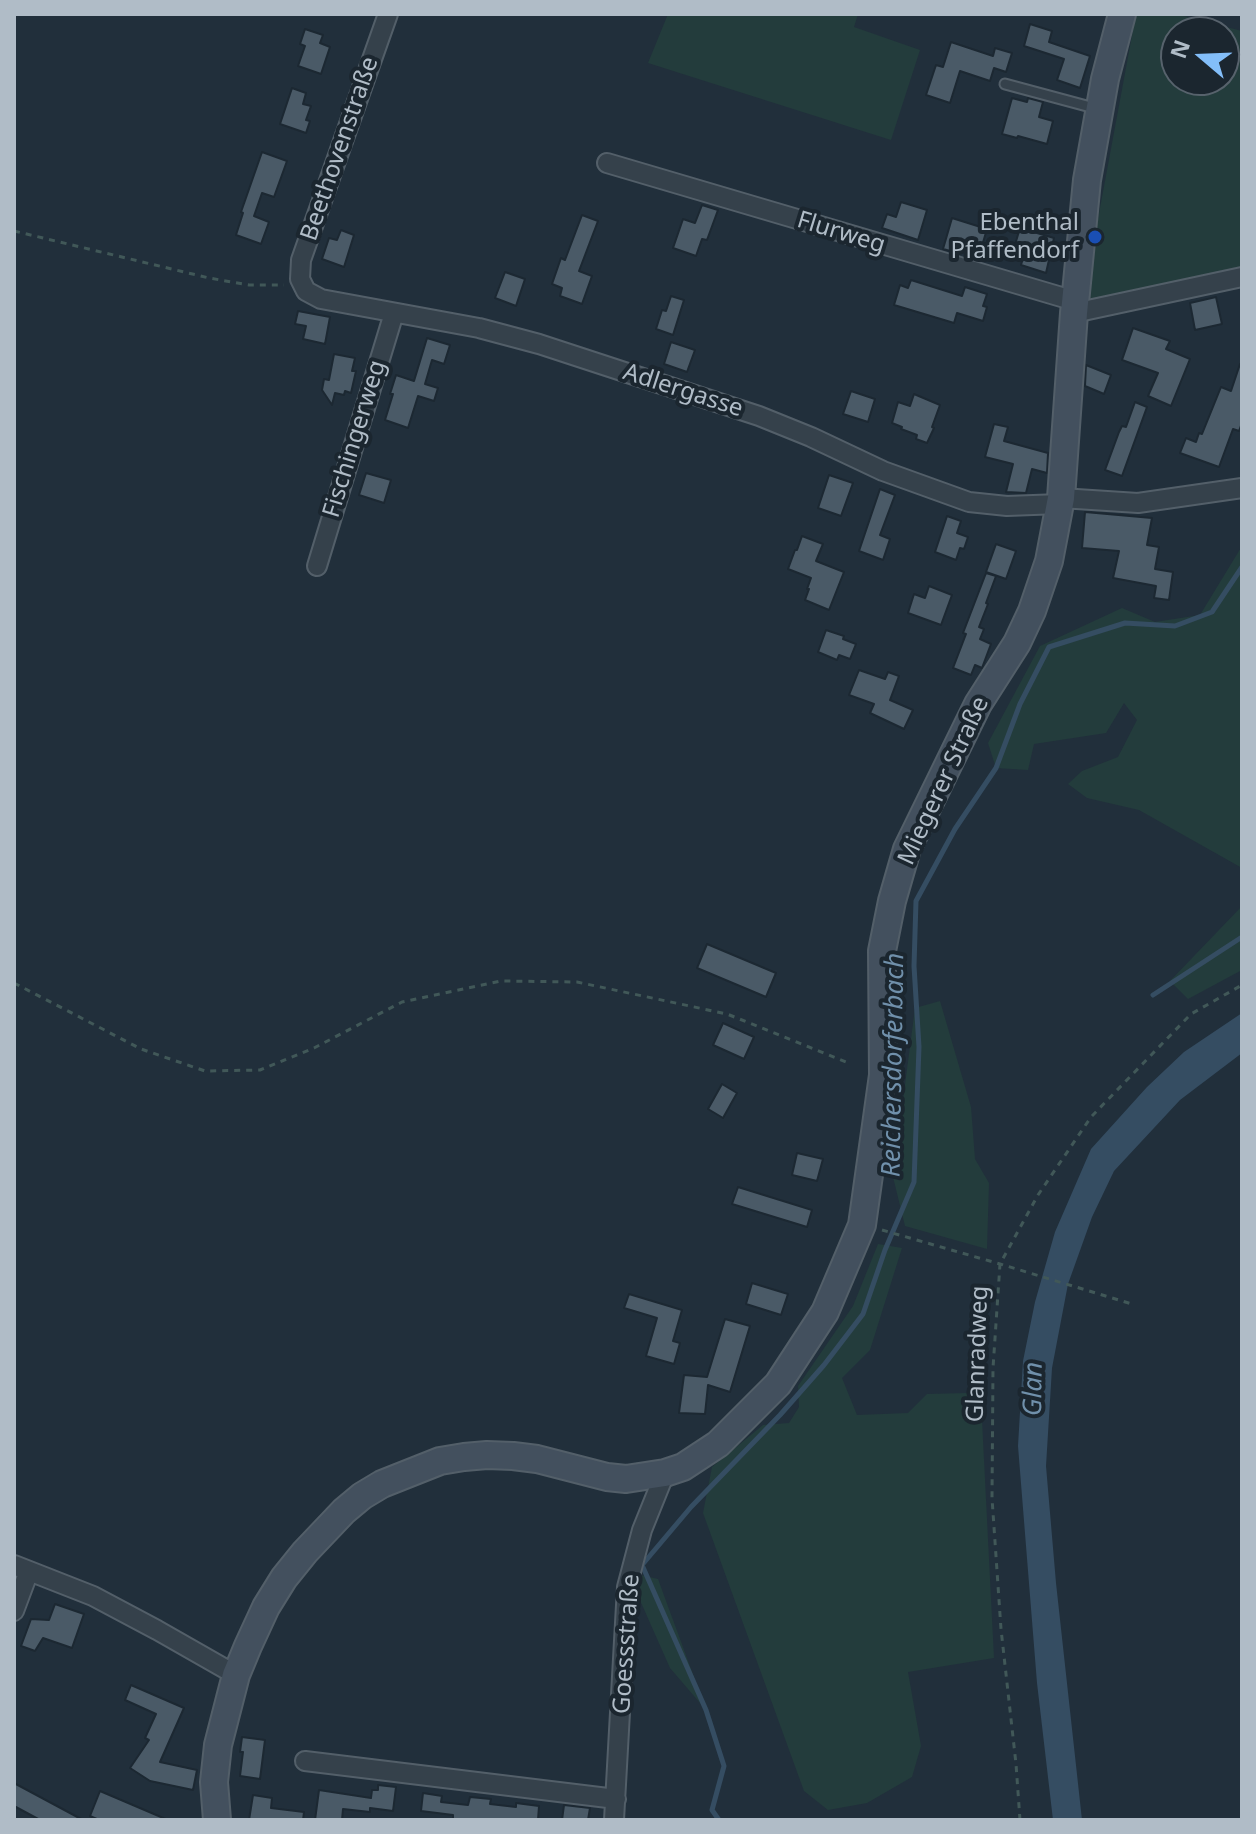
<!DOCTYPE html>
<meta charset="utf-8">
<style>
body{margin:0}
#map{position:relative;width:1256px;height:1834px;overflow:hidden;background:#212f3b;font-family:"Noto Sans",sans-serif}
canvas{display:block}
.frame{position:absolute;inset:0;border:16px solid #b0bcc7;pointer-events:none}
.north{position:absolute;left:1160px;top:16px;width:80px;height:80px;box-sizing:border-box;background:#1b262f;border:2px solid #57626c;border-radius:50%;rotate:289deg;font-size:22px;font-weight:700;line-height:32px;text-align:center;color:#b0bcc7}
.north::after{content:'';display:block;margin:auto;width:28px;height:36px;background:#83bef9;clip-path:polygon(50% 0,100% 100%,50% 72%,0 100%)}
</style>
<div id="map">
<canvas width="1256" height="1834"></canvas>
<div class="frame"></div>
<div class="north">N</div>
</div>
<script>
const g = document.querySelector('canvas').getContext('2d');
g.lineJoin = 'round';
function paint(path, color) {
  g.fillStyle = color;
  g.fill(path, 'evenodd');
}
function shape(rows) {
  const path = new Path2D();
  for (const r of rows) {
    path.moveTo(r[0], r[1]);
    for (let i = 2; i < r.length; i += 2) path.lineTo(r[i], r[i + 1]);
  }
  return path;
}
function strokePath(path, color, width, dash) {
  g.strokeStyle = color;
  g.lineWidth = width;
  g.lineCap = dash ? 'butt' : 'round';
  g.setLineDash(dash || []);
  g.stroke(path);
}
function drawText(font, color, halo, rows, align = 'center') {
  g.font = font + ' "Noto Sans",sans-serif';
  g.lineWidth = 8;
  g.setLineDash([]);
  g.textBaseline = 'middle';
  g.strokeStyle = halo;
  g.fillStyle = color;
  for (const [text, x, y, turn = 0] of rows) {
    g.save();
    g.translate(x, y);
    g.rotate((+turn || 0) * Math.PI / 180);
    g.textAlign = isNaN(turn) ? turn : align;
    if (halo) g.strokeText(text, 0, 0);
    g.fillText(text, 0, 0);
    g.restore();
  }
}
const green = shape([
 [668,14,858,14,854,27,920,50,891,140,648,63],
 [1136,14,1176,14,1242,31,1242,272,1082,305],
 [1176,32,1224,32,1224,80,1176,80],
 [1242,546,1242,868,1139,810,1087,798,1068,784,1082,771,1118,757,1137,720,1124,703,1106,733,1034,744,1028,770,996,768,988,743,1040,646,1122,608,1155,622,1200,615],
 [1242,906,1242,970,1188,999,1170,981],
 [940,1001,971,1107,975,1159,989,1183,987,1249,905,1226,893,1177,915,1008],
 [878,1244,902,1248,870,1350,842,1378,857,1415,908,1413,927,1394,968,1393,981,1400,994,1658,908,1672,921,1746,912,1777,867,1803,828,1810,804,1791,703,1513,712,1467,763,1425,789,1423,799,1407,798,1386,853,1306],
 [641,1575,658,1579,706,1710,670,1668,635,1589]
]);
const water = shape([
 [1242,1013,1242,1053,1180,1100,1114,1171,1092,1217,1068,1284,1052,1368,1046,1466,1056,1583,1082,1820,1053,1820,1037,1683,1018,1446,1023,1361,1035,1302,1055,1232,1091,1149,1147,1087,1184,1052]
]);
const stream = shape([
 [1153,995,1242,937],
 [719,1820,712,1810,724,1766,706,1710,642,1565,691,1507,780,1415,824,1365,863,1314,885,1250,914,1182,919,1047,914,966,916,901,955,829,996,768,1020,704,1049,647,1125,623,1175,626,1212,612,1242,567]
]);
const building = shape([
 [1030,24,1052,31,1049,42,1090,56,1080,88,1057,80,1064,59,1024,46,1030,24],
 [305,29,323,35,320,43,330,47,321,74,298,66,305,46,300,44,305,29],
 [951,42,993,56,995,48,1012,53,1006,72,994,68,990,81,960,71,950,103,926,95,936,65,943,67,951,42],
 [292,88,306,93,303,104,311,106,306,120,310,121,306,133,280,124,292,88],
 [1012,98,1027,102,1028,98,1043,102,1039,117,1053,121,1047,144,1018,136,1017,138,1002,134,1012,98],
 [262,152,287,161,274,197,262,193,254,216,269,222,261,244,236,235,243,213,241,212,262,152],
 [901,202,927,210,918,240,882,228,887,214,896,217,901,202],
 [702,205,718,210,707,240,702,239,696,256,673,248,683,219,695,223,702,205],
 [582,215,598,221,579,271,592,276,582,304,560,296,562,288,552,284,561,258,565,260,582,215],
 [952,218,987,229,979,256,955,249,954,252,943,249,952,218],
 [1020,228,1054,238,1046,273,1021,265,1025,251,1014,248,1020,228],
 [341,230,354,235,344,267,322,259,329,238,337,240,341,230],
 [505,272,525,279,516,306,495,298,505,272],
 [911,280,962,296,965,287,987,294,983,306,987,307,983,321,957,313,954,323,894,305,900,285,908,288,911,280],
 [671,296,684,300,673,335,656,329,662,310,666,311,671,296],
 [1216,297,1222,324,1195,330,1190,303,1216,297],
 [298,311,330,317,325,344,303,339,306,326,295,324,298,311],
 [1133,328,1170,341,1166,349,1190,359,1171,406,1148,396,1158,373,1122,360,1133,328],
 [427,338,450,345,444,364,432,360,425,384,438,388,434,401,418,396,408,428,385,420,393,394,390,394,396,375,414,381,427,338],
 [671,342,695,350,687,372,664,364,671,342],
 [334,354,355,358,352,371,356,371,351,393,345,391,344,395,335,393,332,405,322,390,324,379,329,380,334,354],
 [1240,364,1242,364,1242,423,1239,431,1233,429,1219,467,1180,453,1186,438,1196,442,1199,433,1202,434,1221,387,1231,391,1240,364],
 [1086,365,1111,375,1104,394,1085,386,1086,365],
 [851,391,875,399,868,422,843,414,851,391],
 [914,394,940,405,932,427,934,428,927,443,916,439,917,435,901,429,902,427,892,423,898,402,910,406,914,394],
 [1135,402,1147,407,1122,476,1105,470,1119,432,1122,426,1126,427,1135,402],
 [994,424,1008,427,1004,441,1048,453,1047,473,1032,469,1026,493,1006,492,1013,464,985,457,994,424],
 [366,473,391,480,384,503,359,495,366,473],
 [829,475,853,483,841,516,818,508,829,475],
 [880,489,895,495,880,535,890,539,883,560,859,551,880,489],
 [1085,512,1152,518,1147,545,1159,547,1155,569,1173,572,1169,600,1154,598,1156,586,1113,578,1119,551,1082,548,1085,512],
 [947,516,961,521,957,533,968,537,964,549,960,548,956,560,935,552,947,516],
 [802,536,823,544,816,561,844,572,829,610,805,600,809,589,807,589,811,578,788,569,795,550,797,550,802,536],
 [996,544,1016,551,1006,579,986,572,996,544],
 [986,573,996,576,986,603,988,604,979,627,984,629,980,639,991,644,982,668,975,665,971,675,953,668,966,634,963,633,986,573],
 [929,586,952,595,941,625,908,613,914,594,925,598,929,586],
 [826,630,844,636,843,639,856,644,850,659,839,655,837,660,818,652,826,630],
 [859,670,885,679,888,672,899,676,890,700,913,710,904,729,870,713,874,704,849,695,859,670],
 [707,944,776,973,766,997,697,968,707,944],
 [723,1023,754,1037,744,1059,713,1045,723,1023],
 [722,1084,737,1093,723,1118,708,1109,722,1084],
 [797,1153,823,1159,817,1181,792,1175,797,1153],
 [738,1187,812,1210,807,1227,732,1204,738,1187],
 [752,1283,788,1294,781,1315,746,1304,752,1283],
 [629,1294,682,1310,673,1341,680,1343,674,1364,646,1356,657,1318,624,1308,629,1294],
 [725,1319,750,1326,730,1392,708,1385,705,1414,679,1413,684,1375,707,1377,725,1319],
 [55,1604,84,1614,72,1648,43,1638,35,1651,21,1646,31,1619,49,1620,55,1604],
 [131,1685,184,1708,160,1762,197,1770,193,1790,150,1781,130,1768,149,1740,145,1738,156,1714,125,1700,131,1685],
 [242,1737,265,1740,260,1779,240,1776,243,1752,240,1752,242,1737],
 [14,1783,83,1820,40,1820,14,1806,14,1783],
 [378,1785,396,1787,393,1811,370,1808,370,1812,343,1809,342,1820,315,1820,319,1790,371,1798,372,1790,378,1790,378,1785],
 [100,1791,168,1820,99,1820,90,1816,100,1791],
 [423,1793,442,1796,441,1802,468,1805,470,1797,491,1799,490,1804,516,1807,516,1803,539,1806,538,1820,453,1820,453,1815,421,1811,423,1793],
 [253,1795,272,1798,271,1808,304,1812,303,1820,249,1820,253,1795],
 [564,1805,590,1808,588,1820,562,1820,564,1805]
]);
const path = shape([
 [14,231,209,278,249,285,284,285],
 [14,983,141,1049,205,1071,260,1070,314,1048,402,1002,501,981,577,982,727,1014,851,1064],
 [882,1230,1000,1264,1132,1304],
 [1020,1820,1016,1764,1001,1629,992,1498,993,1368,1000,1264,1038,1195,1091,1117,1191,1014,1242,985]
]);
const lane = shape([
 [1005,84,1098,109]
]);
const street = shape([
 [388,14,301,260,300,279,306,291,321,299,479,328,539,344,759,416,811,437,883,471,969,502,1007,506,1060,504],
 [607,163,1075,301],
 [1074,313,1242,277],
 [1061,498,1138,503,1242,488],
 [317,566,394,313],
 [14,1565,93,1596,157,1630,236,1675],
 [14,1611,29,1571],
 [305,1761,616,1799],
 [614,1820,627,1587,642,1530,665,1473]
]);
const secondary = shape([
 [217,1820,214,1782,218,1745,236,1675,248,1646,266,1607,284,1578,305,1552,344,1511,362,1496,382,1484,440,1461,464,1457,487,1455,513,1456,537,1459,607,1477,626,1479,665,1473,683,1467,718,1444,778,1384,825,1312,862,1225,883,1075,882,951,892,901,907,849,978,704,1017,643,1032,611,1049,561,1061,498,1074,313,1087,180,1105,79,1122,14]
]);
const markers = [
 [1095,237,8,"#1a4fb4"]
];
const streetNames = [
 ["Beethovenstraße",340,149,-71],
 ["Flurweg",841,233,17],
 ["Adlergasse",683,391,18],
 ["Fischingerweg",355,439,-73],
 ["Miegerer Straße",944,781,-65],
 ["Glanradweg",978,1354,-88],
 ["Goessstraße",627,1644,-86]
];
const poiNames = [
 ["Ebenthal",1079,223],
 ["Pfaffendorf",1079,251]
];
const waterNames = [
 ["Reichersdorferbach",894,1065,-89],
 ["Glan",1034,1389,-89]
];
paint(green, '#233c3c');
paint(water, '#354d62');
strokePath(stream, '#354d62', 5);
paint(building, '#4a5a67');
strokePath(building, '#1c2832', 2);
strokePath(lane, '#535f69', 13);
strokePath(street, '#535f69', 22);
strokePath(secondary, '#535f69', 30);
strokePath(path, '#415858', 3, [6, 6]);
strokePath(lane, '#35414b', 9);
strokePath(street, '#35414b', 18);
strokePath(secondary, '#43505e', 26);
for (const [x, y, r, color] of markers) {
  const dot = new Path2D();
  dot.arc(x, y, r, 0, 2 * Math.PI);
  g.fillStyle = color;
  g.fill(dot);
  strokePath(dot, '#1b262f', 3);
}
drawText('24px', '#b0bcc7', '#1b262f', streetNames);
drawText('24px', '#b0bcc7', '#1b262f', poiNames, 'right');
drawText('italic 26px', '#7090ab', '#1b262f', waterNames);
</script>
